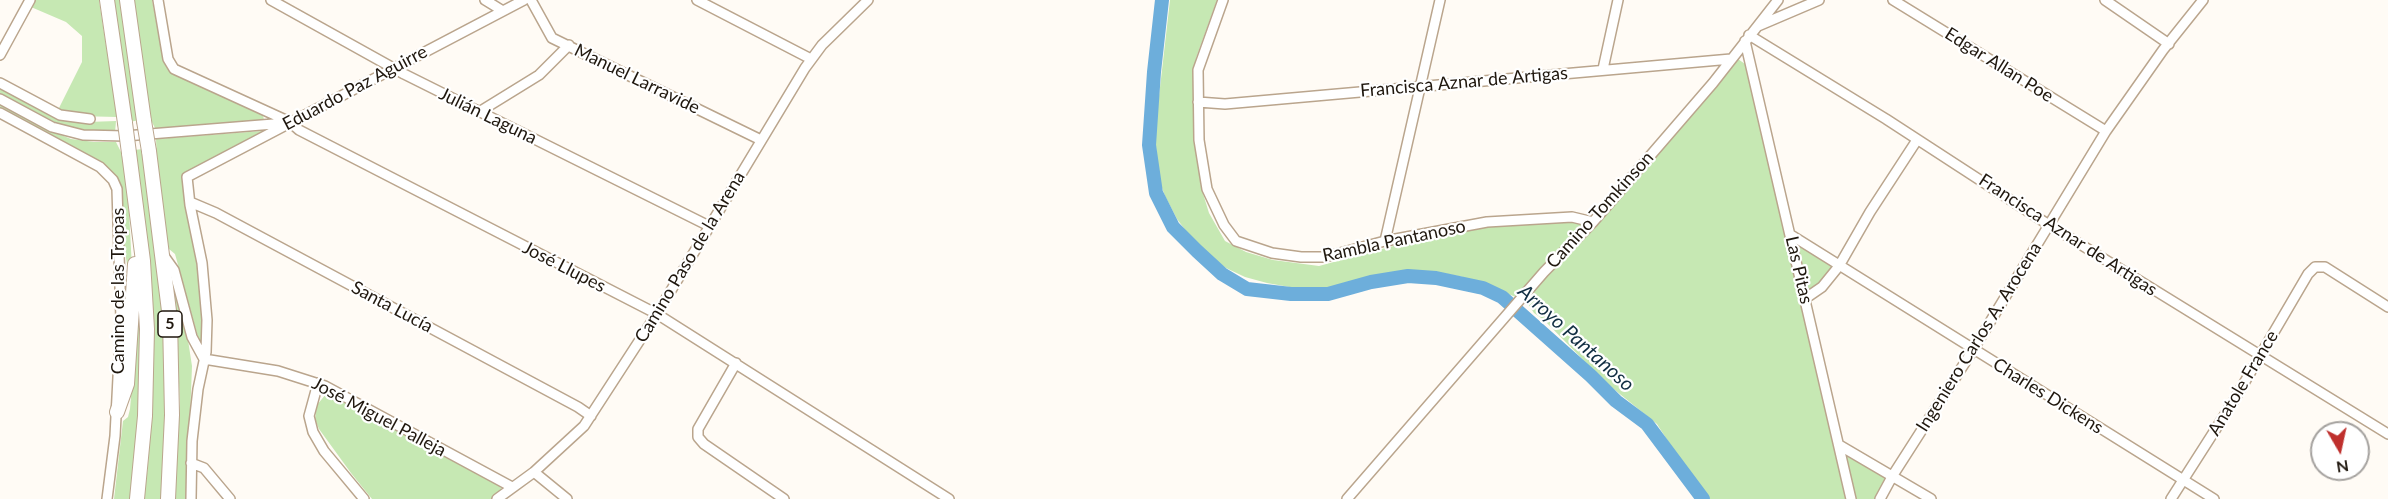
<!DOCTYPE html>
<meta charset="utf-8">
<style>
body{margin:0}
#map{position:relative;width:2388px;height:499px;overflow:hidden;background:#fffbf5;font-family:Lato,sans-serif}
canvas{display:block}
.north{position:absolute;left:2310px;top:421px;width:60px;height:60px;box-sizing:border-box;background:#fff;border:2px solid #a5a29f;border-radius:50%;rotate:171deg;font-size:16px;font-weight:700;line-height:24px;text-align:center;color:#1f170e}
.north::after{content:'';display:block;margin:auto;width:21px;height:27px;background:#bf302d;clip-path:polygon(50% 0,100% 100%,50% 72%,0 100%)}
</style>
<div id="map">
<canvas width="2388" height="499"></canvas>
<div class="north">N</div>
</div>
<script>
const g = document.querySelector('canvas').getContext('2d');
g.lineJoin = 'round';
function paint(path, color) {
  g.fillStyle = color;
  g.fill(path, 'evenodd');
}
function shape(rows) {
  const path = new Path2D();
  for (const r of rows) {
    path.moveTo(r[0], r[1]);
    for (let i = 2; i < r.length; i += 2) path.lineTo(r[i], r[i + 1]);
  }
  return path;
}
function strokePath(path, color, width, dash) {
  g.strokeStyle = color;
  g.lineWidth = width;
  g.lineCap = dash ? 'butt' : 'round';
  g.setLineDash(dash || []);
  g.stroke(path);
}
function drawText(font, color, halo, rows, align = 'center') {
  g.font = font + ' Lato,sans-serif';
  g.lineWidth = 4.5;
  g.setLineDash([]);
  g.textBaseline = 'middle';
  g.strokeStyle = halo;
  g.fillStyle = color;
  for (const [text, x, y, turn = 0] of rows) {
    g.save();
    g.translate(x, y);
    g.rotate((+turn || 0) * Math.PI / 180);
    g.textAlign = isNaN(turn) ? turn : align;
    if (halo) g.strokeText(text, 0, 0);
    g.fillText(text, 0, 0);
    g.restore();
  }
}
const green = shape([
 [35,0,99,0,117,117,77,116,57,112,82,62,82,36,66,22,31,7],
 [111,0,122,0,140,120,129,122],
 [134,0,152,0,163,58,170,71,263,115,264,120,156,130,150,118],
 [1170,0,1217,0,1196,58,1193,81,1201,187,1209,213,1225,241,1246,252,1273,260,1319,266,1389,247,1496,224,1581,220,1583,225,1516,297,1463,277,1442,273,1419,272,1312,291,1267,283,1245,277,1226,268,1209,256,1192,239,1177,219,1165,196,1158,177,1155,131],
 [1738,59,1745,64,1757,109,1848,499,1710,499,1687,471,1657,424,1605,382,1544,320,1534,313,1526,301,1542,280],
 [0,86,88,122,116,121,115,133,103,134,64,127,0,93],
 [0,104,49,130,71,139,94,142,116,142,122,154,129,211,132,268,129,268,127,264,123,240,122,188,114,174,0,111],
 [262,131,260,135,183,174,183,182,203,303,203,346,201,348,175,254,169,249,158,182,156,139],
 [143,149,163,297,167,409,161,499,144,499,148,465,153,378,134,150],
 [1798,244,1832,267,1817,287,1810,290,1805,286,1796,245],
 [174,282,186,327,192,366,187,499,174,499,180,404],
 [139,300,139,410,131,499,114,499,123,421,128,417,130,409],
 [332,393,500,485,502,492,493,499,372,499,351,473,319,429,315,419,317,405,326,394],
 [1845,452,1886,475,1887,479,1878,499,1854,499]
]);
const river = shape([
 [1162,0,1154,72,1149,145,1156,193,1173,227,1197,251,1222,274,1247,289,1291,294,1328,294,1371,282,1408,276,1436,278,1483,288,1502,297,1591,376,1616,401,1647,424,1703,499]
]);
const minor = shape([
 [158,0,168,59,174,69,290,122,299,130,657,314,949,499],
 [271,0,404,74,709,226],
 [485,0,503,11],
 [531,0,552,38,761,140],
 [697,0,811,59],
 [1223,0,1198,70,1199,140,1207,189,1224,225,1236,241,1272,253,1301,257,1325,257,1385,241,1487,222,1572,217,1593,222],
 [1893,0,2106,131],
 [2105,0,2169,44],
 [1758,26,1819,0],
 [1749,35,1886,119,2049,225,2388,434],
 [1745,41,1851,499],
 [0,55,30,0],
 [1603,69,1618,0],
 [0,83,60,115,90,119],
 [0,99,52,127,83,135,125,136,286,123],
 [1198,102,1225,104,1731,59],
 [479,112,539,75,569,45],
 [0,113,100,167,113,180,117,189,121,319,115,436,107,499],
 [190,202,216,213,578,407,591,416],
 [1791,235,2214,499],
 [1385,241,1440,0],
 [164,256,174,270,192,337,204,359],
 [1806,298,1822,287,1839,266,1870,212,1917,140],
 [204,359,278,371,325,386,512,487],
 [736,363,698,429,698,437,704,444,784,499],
 [318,383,309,416,313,432,324,451,364,499],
 [1839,445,1931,499],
 [191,463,204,468,230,499],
 [534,472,567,499],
 [191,499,192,441,198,389,206,352,207,320,202,263,190,205,187,177,524,0],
 [497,499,534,472,584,426,658,312,805,68,822,45,868,0],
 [1347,499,1544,272,1593,222,1713,83,1778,0],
 [1880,499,1893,475,1973,350,2106,131,2163,50,2203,0],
 [2171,499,2233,402,2308,274,2315,267,2325,267,2388,307]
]);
const highway = shape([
 [107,0,125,123],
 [127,0,144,121],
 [149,151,170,319,172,415,168,499],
 [129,153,143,261,147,329,145,416,137,499],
 [117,412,127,384,135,264]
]);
const highwayBridge = shape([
 [144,121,149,151],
 [125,123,129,153]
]);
const shields = [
 [170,324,24]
];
const shieldNames = [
 ["5",170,324]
];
const streetNames = [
 ["Edgar Allan Poe",1999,65,32],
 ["Manuel Larravide",637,79,26],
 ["Francisca Aznar de Artigas",1464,82,-5],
 ["Eduardo Paz Aguirre",355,88,-28],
 ["Julián Laguna",488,116,26],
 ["Camino Tomkinson",1600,210,-48],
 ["Francisca Aznar de Artigas",2068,235,33],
 ["Rambla Pantanoso",1394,241,-12],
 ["Camino Paso de la Arena",690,257,-59],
 ["José Llupes",564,267,27],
 ["Las Pitas",1799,270,77],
 ["Camino de las Tropas",118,291,-90],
 ["Santa Lucía",392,307,28],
 ["Ingeniero Carlos A. Arocena",1979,337,-58],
 ["Anatole France",2243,383,-59],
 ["Charles Dickens",2048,396,32],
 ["José Miguel Palleja",379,417,28]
];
const waterNames = [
 ["Arroyo Pantanoso",1576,338,42]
];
paint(green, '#c6e8b3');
strokePath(river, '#6daedb', 14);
strokePath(minor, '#baa58d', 12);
strokePath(highway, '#baa58d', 16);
strokePath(minor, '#fff', 9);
strokePath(highway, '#fff', 14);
strokePath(highwayBridge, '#baa58d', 16, []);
strokePath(highwayBridge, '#fff', 14);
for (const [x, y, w] of shields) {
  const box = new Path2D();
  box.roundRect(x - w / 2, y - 13, w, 26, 4.5);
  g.fillStyle = '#fff';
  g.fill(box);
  strokePath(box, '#1f170e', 1.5);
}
drawText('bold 16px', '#1f170e', null, shieldNames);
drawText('18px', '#1f170e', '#fff', streetNames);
drawText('italic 20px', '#112e42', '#fff', waterNames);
</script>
